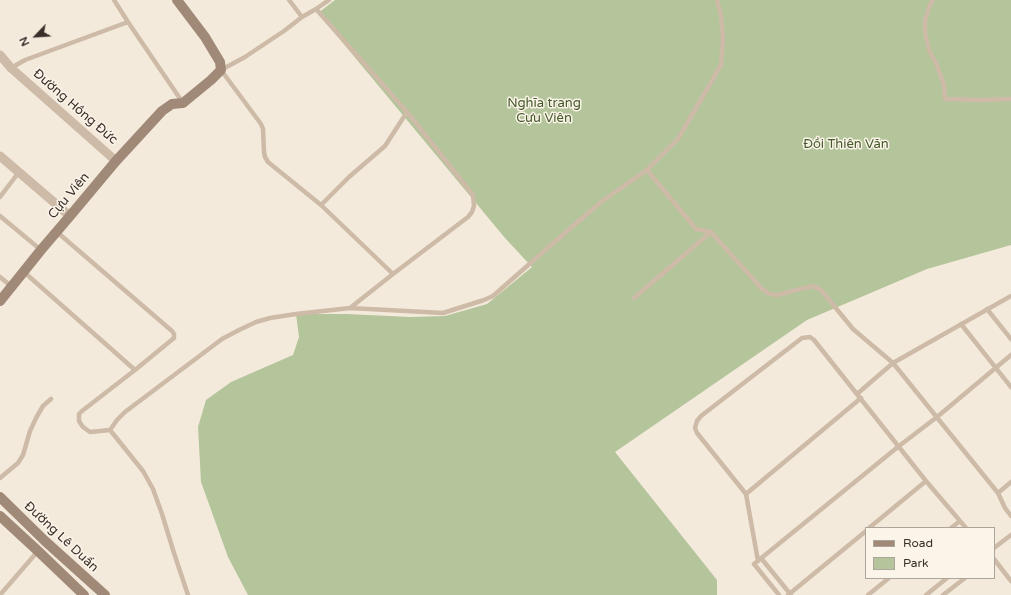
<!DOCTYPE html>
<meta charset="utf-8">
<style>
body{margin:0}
#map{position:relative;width:1011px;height:595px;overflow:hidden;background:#f4eadc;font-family:"Varela Round",sans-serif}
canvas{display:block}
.legend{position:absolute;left:865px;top:527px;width:130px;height:52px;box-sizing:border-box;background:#fbf4e9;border:1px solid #ada59c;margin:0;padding:5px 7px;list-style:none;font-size:12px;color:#392e28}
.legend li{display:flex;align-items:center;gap:8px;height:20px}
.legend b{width:20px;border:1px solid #ada59c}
.north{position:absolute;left:16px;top:16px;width:40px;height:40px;-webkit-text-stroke:3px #fbf4e9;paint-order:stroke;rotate:245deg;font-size:11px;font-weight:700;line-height:16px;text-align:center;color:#392e28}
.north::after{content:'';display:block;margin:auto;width:14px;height:18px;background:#392e28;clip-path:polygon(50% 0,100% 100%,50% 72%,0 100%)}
</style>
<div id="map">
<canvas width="1011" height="595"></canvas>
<ul class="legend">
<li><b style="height:5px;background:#a18978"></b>Road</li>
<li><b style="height:11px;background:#b4c49b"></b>Park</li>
</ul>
<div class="north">N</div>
</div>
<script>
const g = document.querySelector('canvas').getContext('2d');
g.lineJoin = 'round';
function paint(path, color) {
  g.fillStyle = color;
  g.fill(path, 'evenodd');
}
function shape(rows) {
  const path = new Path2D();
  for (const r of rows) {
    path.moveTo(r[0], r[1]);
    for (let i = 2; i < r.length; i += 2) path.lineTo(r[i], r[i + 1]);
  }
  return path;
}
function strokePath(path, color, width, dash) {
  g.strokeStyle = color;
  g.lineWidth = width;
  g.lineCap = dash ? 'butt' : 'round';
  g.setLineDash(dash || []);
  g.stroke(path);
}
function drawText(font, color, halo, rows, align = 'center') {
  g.font = font + ' "Varela Round",sans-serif';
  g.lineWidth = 3;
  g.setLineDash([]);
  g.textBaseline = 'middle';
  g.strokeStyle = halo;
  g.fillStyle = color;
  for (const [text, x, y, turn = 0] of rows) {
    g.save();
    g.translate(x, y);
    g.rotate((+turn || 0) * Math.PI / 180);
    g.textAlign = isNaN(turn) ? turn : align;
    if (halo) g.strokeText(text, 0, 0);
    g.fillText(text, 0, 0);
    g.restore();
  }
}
const green = shape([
 [335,0,1011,0,1011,245,927,269,807,320,615,452,717,580,717,595,248,595,228,557,201,482,198,427,206,400,231,382,293,355,299,337,296,314,347,314,410,317,445,316,487,304,532,267,505,238,318,13]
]);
const lane = shape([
 [114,0,128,22,183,103],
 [289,0,302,17],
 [329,0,316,9,302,17,284,31,245,57,221,70,261,124,263,129,264,152,265,157,268,162,321,205,393,274],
 [933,0,930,5,925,20,925,33,929,50,936,63,944,85,945,99,982,100,1011,99],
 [316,9,407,112,473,195,474,206,472,212,468,217,393,274,350,308],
 [11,68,25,60,128,22],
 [647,170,696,229,711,232,762,289,770,294,777,295,813,286,821,290,853,329,893,363,998,493],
 [0,197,19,172],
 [321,205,349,177,385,146,407,112],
 [0,216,41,250],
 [57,232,172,331,174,334,174,338,135,370,82,411,79,414,79,421,83,427,90,432,110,430],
 [24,272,135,370],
 [0,277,11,286],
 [634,298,711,232],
 [987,309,1011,339],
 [961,324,1011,387],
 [857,394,893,363,1011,296],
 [0,478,18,463,23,455,30,431,36,418,43,406,51,399],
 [1011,482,998,493,1005,508,1011,516],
 [746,494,861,398],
 [869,528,926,481],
 [951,528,960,521],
 [994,548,1011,535],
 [761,558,791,595],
 [994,559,1011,581],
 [758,561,746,494,697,433,695,428,697,421,701,416,802,338,810,337,814,340,926,481,966,528],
 [0,595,38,551],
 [188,595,174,553,162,514,153,489,143,471,110,430,117,420,125,412,222,339,239,330,256,322,270,318,296,314,350,308,443,313,484,300,493,296,543,252,580,220,601,202,647,170,678,139,721,65,723,39,721,15,717,0],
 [779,595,754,564,899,446,937,417,1011,355],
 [788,595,866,531],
 [868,595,889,578],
 [926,595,947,578],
 [943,595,965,578]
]);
const street = shape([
 [0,55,11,68,116,161],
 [0,156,70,216]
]);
const secondary = shape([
 [0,301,41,250,70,216,116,161,162,111,172,104,183,103,211,80,221,70,220,62,205,37,177,0],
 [0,497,45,541,105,595],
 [0,516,38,551,84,595]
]);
const parkNames = [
 ["Nghĩa trang",544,104],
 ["Cựu Viên",544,119],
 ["Đồi Thiên Văn",846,145]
];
const streetNames = [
 ["Đường Hồng Đức",75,107,41],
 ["Cựu Viên",69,196,-50],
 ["Đường Lê Duẩn",61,537,43]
];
paint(green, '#b4c49b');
strokePath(lane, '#cdbaa7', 4.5);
strokePath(street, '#cdbaa7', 9);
strokePath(secondary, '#a18978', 10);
drawText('13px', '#45592a', '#fbf4e9', parkNames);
drawText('13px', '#392e28', '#fbf4e9', streetNames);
</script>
